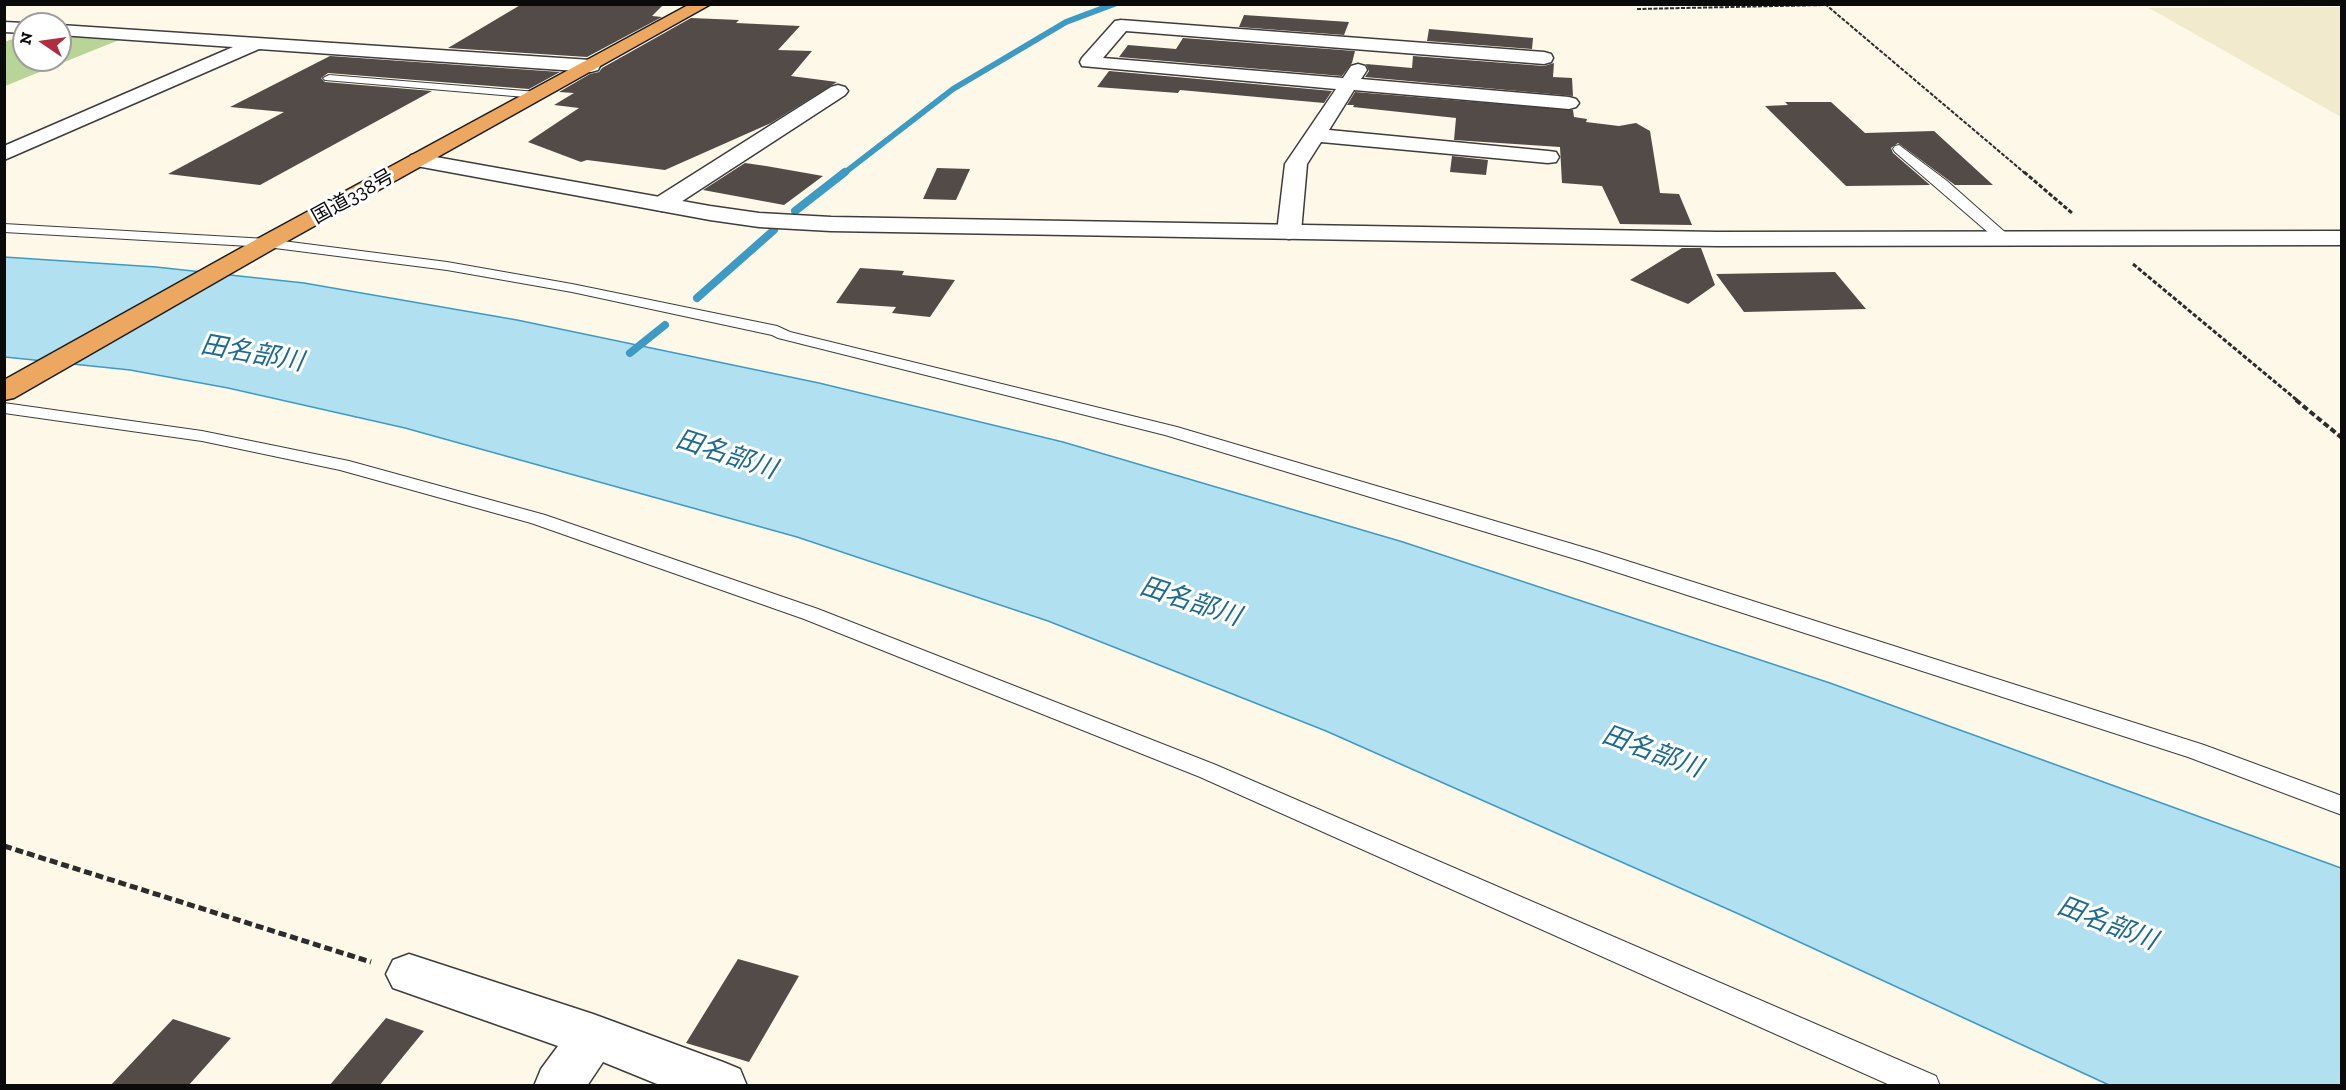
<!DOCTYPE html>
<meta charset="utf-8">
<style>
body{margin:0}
#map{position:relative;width:2346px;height:1090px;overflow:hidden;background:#fef8e9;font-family:"Zilla Slab",serif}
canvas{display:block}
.frame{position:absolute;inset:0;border:6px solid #0a0a0a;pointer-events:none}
.north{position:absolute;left:12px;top:12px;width:60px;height:60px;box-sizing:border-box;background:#fff;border:2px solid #9d9d9d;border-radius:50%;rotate:283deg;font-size:16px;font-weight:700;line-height:24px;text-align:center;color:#0a0a0a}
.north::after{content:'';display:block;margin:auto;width:21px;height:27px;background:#b02d40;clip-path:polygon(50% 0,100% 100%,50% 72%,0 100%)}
</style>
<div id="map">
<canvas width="2346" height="1090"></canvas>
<div class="frame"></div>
<div class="north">N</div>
</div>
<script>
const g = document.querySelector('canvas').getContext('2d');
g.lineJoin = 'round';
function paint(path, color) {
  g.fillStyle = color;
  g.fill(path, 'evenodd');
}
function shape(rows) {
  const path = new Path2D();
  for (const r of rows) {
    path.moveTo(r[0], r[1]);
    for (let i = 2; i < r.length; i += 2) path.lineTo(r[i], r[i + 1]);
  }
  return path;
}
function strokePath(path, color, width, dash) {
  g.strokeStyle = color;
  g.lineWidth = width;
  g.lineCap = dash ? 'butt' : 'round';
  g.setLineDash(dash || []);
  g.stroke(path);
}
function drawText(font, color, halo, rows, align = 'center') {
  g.font = font + ' "Zilla Slab","Noto Sans JP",serif';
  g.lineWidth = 6;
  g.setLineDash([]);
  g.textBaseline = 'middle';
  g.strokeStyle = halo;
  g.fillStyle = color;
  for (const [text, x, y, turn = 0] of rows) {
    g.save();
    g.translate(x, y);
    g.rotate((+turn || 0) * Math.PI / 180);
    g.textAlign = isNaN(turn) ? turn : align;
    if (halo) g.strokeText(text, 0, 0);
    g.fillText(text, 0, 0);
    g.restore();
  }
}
const farmland = shape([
 [2341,7,2341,117,2149,8]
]);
const forest = shape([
 [60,34,119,40,5,86,4,42,24,35,24,60,60,60]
]);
const water = shape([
 [4,257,156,267,304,283,517,320,819,383,1063,442,1403,542,1830,683,2341,868,2341,1085,2109,1085,1741,915,1326,731,1048,621,797,537,405,428,228,388,130,370,5,357,4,257]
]);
const streamFar1 = shape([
 [843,174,953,89,1066,22,1114,4]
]);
const stream = shape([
 [795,211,845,172],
 [697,298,774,230],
 [630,353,665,325]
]);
const building = shape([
 [522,4,664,4,652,16,662,17,587,57,448,48],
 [1244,15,1349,22,1344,35,1239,27],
 [691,18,739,20,736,23,800,26,778,50,812,51,791,76,837,82,771,123,665,170,587,160,581,162,528,142,579,108,554,105,574,93,559,92,590,74,599,72,602,68],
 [1429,29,1533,38,1532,49,1427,41],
 [1183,38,1355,51,1352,63,1342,76,1119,57,1128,45,1176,49],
 [330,56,560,72,529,89,328,73,321,78,325,82,432,91,260,185,168,174,284,112,230,107],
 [1413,56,1544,66,1554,63,1553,77,1572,78,1573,96,1365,77,1369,71,1366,64,1412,68],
 [1109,71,1332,91,1324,103,1180,90,1178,93,1097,87],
 [1355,92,1573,110,1574,117,1587,119,1586,122,1619,126,1636,123,1650,131,1660,193,1679,194,1692,225,1620,224,1602,186,1562,183,1560,147,1454,140,1456,118,1353,107,1354,105,1347,105],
 [1785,102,1831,102,1865,133,1934,131,1993,185,1955,185,1898,143,1891,148,1893,153,1930,185,1846,186,1765,106,1788,105],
 [1452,156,1488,160,1486,175,1450,172],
 [745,163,766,166,823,176,784,205,703,190],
 [937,168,970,169,956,200,923,199],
 [1682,248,1701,248,1715,285,1688,304,1630,280],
 [860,268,904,271,902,275,955,280,930,317,892,313,896,307,836,303],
 [1835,272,1866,309,1744,312,1716,274],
 [738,959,799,976,749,1062,686,1043],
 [386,1018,424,1031,379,1086,329,1086],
 [173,1019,231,1038,188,1086,110,1086]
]);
const pathFar3 = shape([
 [1825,4,2026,174],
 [1637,9,1825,5,2171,4]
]);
const pathFar2 = shape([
 [2024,172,2072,213],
 [2133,264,2298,401]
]);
const pathFar1 = shape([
 [2296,400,2342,438]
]);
const path = shape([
 [4,846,371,962]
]);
const service = shape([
 [329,75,537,92,543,95,537,98,325,80,323,78,329,75],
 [1899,145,1947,181,2007,234,2009,237,2007,240,1997,240,1895,152,1893,149,1895,146,1899,145],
 [4,224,267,239,447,262,572,284,777,326,790,332,1177,427,1596,551,2204,745,2342,796,2342,815,2188,757,1582,561,1165,435,778,338,772,335,572,292,447,270,267,247,4,232,4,224],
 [4,403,202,431,349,461,545,515,818,609,1216,765,1936,1076,1940,1086,1892,1086,1200,777,804,619,531,523,340,470,202,441,4,413,4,403]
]);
const minor = shape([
 [1121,20,1544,52,1551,54,1553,58,1551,62,1544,64,1126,31,1103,58,1343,78,1351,66,1358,64,1365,66,1367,70,1361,79,1569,97,1576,99,1579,103,1576,107,1569,109,1354,90,1329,130,1548,151,1556,152,1559,157,1556,162,1548,163,1321,142,1307,164,1301,232,1297,237,1289,239,1281,237,1277,232,1285,164,1336,89,1082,66,1080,62,1082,58,1115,21,1121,20],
 [4,22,24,23,29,24,24,24,24,33,4,32,4,22],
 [60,25,591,60,598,62,600,66,598,70,591,72,259,49,4,160,4,146,233,47,60,35,60,25],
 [838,85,845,87,848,91,845,95,670,209,662,211,654,209,651,204,654,199,831,87,838,85],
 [409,954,593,1014,723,1062,740,1069,747,1086,662,1086,603,1062,587,1086,534,1086,541,1069,558,1046,393,988,386,974,393,960,409,954]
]);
const tertiary = shape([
 [419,154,710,206,759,213,831,217,1717,232,2342,231,2342,245,1717,246,831,231,759,227,710,220,411,165,408,160,411,155,419,154]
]);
const trunk = shape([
 [690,4,711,4,275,248,14,398,4,400,4,380,259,238,690,4]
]);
const farStreetnames = [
 ["国道338号",353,197,-29]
];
const waterNames = [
 ["田名部川",252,354,10],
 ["田名部川",726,455,18],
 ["田名部川",1190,602,18],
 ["田名部川",1652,752,20],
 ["田名部川",2107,924,21]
];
paint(farmland, '#f1eacc');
paint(forest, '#b8d496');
paint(water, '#b1e0f1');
strokePath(water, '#3d9bc3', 1.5);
strokePath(streamFar1, '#3d9bc3', 6);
strokePath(stream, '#3d9bc3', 8);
paint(building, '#524b48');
strokePath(service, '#3d3d3d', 2);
strokePath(minor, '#3d3d3d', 3);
strokePath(tertiary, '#3d3d3d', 3);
strokePath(trunk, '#1b1b1b', 3);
strokePath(pathFar3, '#2c2c2c', 2, [4, 1.5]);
strokePath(pathFar2, '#2c2c2c', 3, [4.5, 2]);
strokePath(pathFar1, '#2c2c2c', 4, [6, 3]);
strokePath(path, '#2c2c2c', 5, [8, 4]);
paint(service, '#fff');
paint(minor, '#fff');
paint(tertiary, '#fff');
paint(trunk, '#eca860');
drawText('20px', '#0a0a0a', '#fff', farStreetnames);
drawText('italic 26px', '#1d6b92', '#fff', waterNames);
</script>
